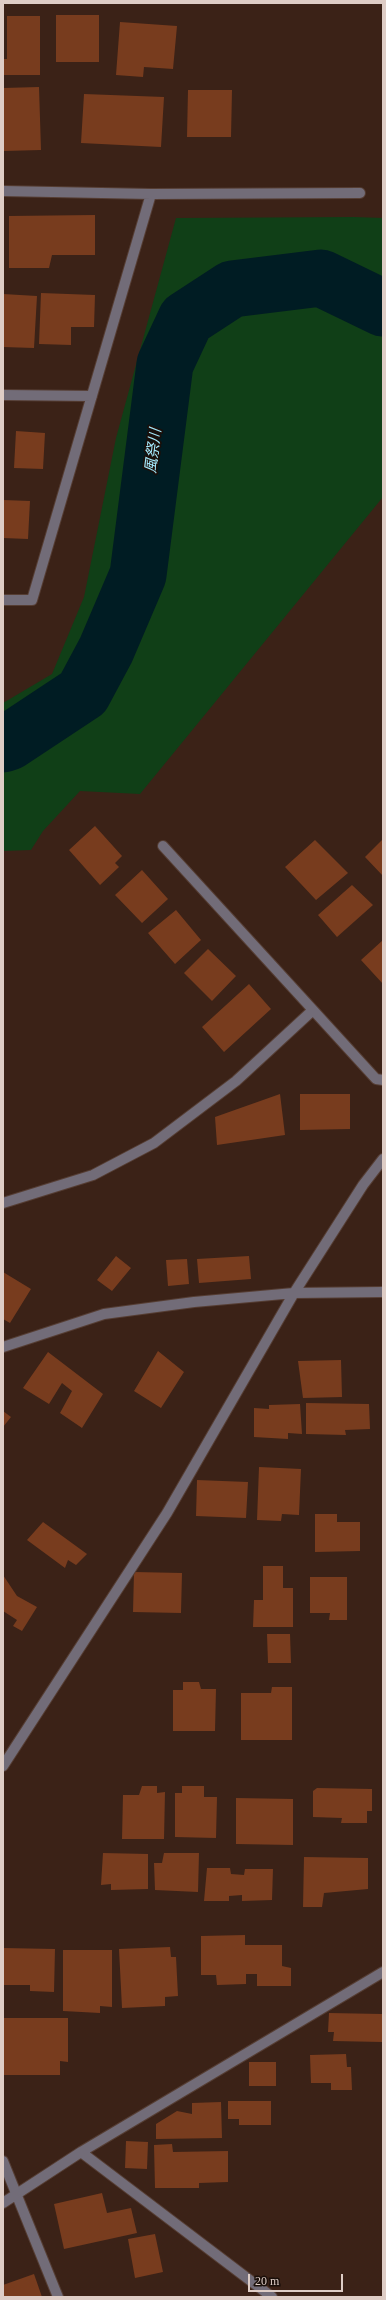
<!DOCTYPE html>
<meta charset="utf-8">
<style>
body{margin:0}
#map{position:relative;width:386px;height:2300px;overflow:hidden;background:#3b2217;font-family:"Times New Roman",serif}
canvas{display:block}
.frame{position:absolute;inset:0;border:4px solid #decdc6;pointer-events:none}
.scale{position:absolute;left:248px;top:2274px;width:95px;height:18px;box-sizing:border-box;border:2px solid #decdc6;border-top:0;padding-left:5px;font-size:12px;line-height:14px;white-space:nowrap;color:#decdc6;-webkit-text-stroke:3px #1a0f0a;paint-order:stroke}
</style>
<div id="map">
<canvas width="386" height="2300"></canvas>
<div class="frame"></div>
<div class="scale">20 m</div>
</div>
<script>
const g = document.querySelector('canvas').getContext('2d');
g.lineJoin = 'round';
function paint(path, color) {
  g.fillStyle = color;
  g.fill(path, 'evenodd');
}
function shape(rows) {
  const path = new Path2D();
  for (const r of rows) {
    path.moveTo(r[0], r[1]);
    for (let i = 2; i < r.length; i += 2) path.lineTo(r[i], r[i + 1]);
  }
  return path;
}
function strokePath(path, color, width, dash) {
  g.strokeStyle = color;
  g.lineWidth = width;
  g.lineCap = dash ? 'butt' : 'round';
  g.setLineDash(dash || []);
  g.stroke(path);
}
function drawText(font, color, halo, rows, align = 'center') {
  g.font = font + ' "Times New Roman","Noto Sans JP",serif';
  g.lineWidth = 3.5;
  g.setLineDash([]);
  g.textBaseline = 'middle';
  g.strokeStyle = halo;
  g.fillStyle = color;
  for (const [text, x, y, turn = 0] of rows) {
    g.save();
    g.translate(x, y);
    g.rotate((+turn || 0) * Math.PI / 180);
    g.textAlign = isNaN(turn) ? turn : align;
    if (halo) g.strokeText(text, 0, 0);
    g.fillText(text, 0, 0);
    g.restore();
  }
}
const green = shape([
 [354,217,383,218,383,497,140,794,80,791,43,831,31,850,3,851,3,703,52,674,84,597,116,438,176,218]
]);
const river = shape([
 [3,744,9,742,83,693,106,650,138,575,165,364,186,319,232,289,321,278,383,308]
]);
const building = shape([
 [56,15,99,15,99,62,56,62],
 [7,16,40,16,40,75,3,75,3,59,7,59],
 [120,22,177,26,173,69,144,67,143,77,116,75],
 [39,87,41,150,3,151,3,88],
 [188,90,232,90,231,137,187,137],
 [84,94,164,97,161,147,81,143],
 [95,215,95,255,52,255,49,268,9,268,9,216],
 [41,293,95,295,94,327,71,327,71,345,39,344],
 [3,294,37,296,34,348,3,347],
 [16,431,45,433,43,469,14,468],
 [3,500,30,501,28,539,3,538],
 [95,826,122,856,115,863,119,867,100,885,69,850],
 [383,839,383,876,365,857],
 [315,840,348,873,316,900,285,867],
 [142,870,168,899,142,923,115,895],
 [352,885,373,905,337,937,318,915],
 [176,910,201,940,175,964,148,933],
 [383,940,383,984,361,960],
 [208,949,236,976,212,1001,184,973],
 [249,984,271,1009,224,1052,202,1027],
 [280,1094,285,1135,217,1145,215,1117],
 [300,1094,350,1094,350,1129,300,1130],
 [116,1256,131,1268,112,1291,97,1280],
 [249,1256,251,1279,199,1283,197,1259],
 [187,1259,189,1284,168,1286,166,1260],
 [3,1272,31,1289,10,1323,3,1319],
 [158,1351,184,1372,161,1408,134,1391],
 [48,1352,103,1394,82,1428,60,1413,72,1391,62,1383,49,1404,23,1388],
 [341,1360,342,1397,303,1398,298,1361],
 [306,1403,369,1404,370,1429,345,1430,346,1435,306,1434],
 [300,1404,302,1434,288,1433,288,1439,254,1437,254,1408,269,1409,269,1405],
 [3,1411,11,1417,3,1427],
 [259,1467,301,1469,299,1515,282,1514,281,1521,257,1520],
 [197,1480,248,1482,246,1518,196,1516],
 [315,1514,337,1514,337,1522,360,1522,360,1551,315,1552],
 [43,1522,87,1554,76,1565,68,1560,65,1568,27,1540],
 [263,1566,283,1566,283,1588,293,1588,293,1627,253,1627,254,1600,263,1600],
 [134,1572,182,1573,181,1613,133,1612],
 [3,1575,17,1596,37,1607,22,1631,13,1626,17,1620,3,1611],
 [310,1577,347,1577,347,1620,329,1620,330,1613,310,1613],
 [267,1634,290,1634,291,1663,268,1663],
 [183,1682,199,1682,201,1689,216,1689,215,1731,173,1731,173,1690,183,1690],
 [272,1687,292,1687,292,1740,241,1740,241,1693,271,1693],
 [142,1786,157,1786,157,1793,165,1792,164,1839,122,1839,123,1795,139,1795],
 [182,1786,204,1786,204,1797,217,1797,216,1838,175,1837,175,1793,182,1793],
 [317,1788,372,1789,372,1811,367,1811,367,1823,341,1823,342,1818,313,1817,313,1791],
 [236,1798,293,1799,293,1845,236,1844],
 [103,1853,148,1854,148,1889,111,1890,111,1884,101,1885],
 [164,1853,199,1853,198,1892,155,1890,154,1863,162,1863],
 [304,1857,368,1858,368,1889,324,1893,322,1907,303,1907],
 [207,1868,230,1868,231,1874,244,1875,245,1869,273,1869,272,1900,242,1901,242,1895,229,1896,229,1901,204,1901],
 [245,1935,245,1945,282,1945,282,1966,291,1968,291,1986,257,1986,257,1974,246,1974,246,1984,217,1985,216,1975,201,1975,201,1936],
 [170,1947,171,1957,176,1957,178,1996,165,1997,165,2006,122,2008,119,1949],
 [3,1948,55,1949,54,1992,30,1991,30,1985,3,1985],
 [63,1950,112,1950,112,2007,100,2006,100,2013,63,2011],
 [329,2013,382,2014,383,2042,333,2041,334,2032,328,2032],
 [3,2018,68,2018,68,2062,60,2061,60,2075,3,2075],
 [346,2054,347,2067,351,2067,352,2090,331,2090,331,2083,311,2083,310,2055],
 [249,2062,276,2062,276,2086,249,2086],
 [228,2101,271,2101,271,2125,239,2125,239,2119,228,2119],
 [221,2102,222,2138,156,2139,156,2124,177,2111,192,2114,192,2103],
 [126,2141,148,2142,147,2169,125,2168],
 [172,2144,173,2152,228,2151,228,2182,199,2183,199,2188,155,2188,154,2145],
 [102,2193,107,2213,131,2208,137,2233,64,2249,54,2204],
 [155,2234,163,2272,135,2278,128,2239],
 [34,2274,42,2297,3,2297,3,2285]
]);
const minor = shape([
 [3,191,151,194,360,193],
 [3,395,92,396],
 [3,600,32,600,151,194],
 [313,1010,376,1079,383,1080],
 [3,1203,93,1175,154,1143,236,1081,313,1010,163,846],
 [3,1347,104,1314,194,1302,294,1293,383,1292],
 [3,1766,167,1513,294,1293,363,1185,383,1159],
 [81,2152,272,2297],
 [3,2161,58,2297],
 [3,2203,81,2152,383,1972]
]);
const waterNames = [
 ["風祭川",154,451,-83]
];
paint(green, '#103f17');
strokePath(river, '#001c23', 57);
paint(building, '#783c1e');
strokePath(minor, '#553d33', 12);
strokePath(minor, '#726c78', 10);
drawText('italic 15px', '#a4eafd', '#1a0f0a', waterNames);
</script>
